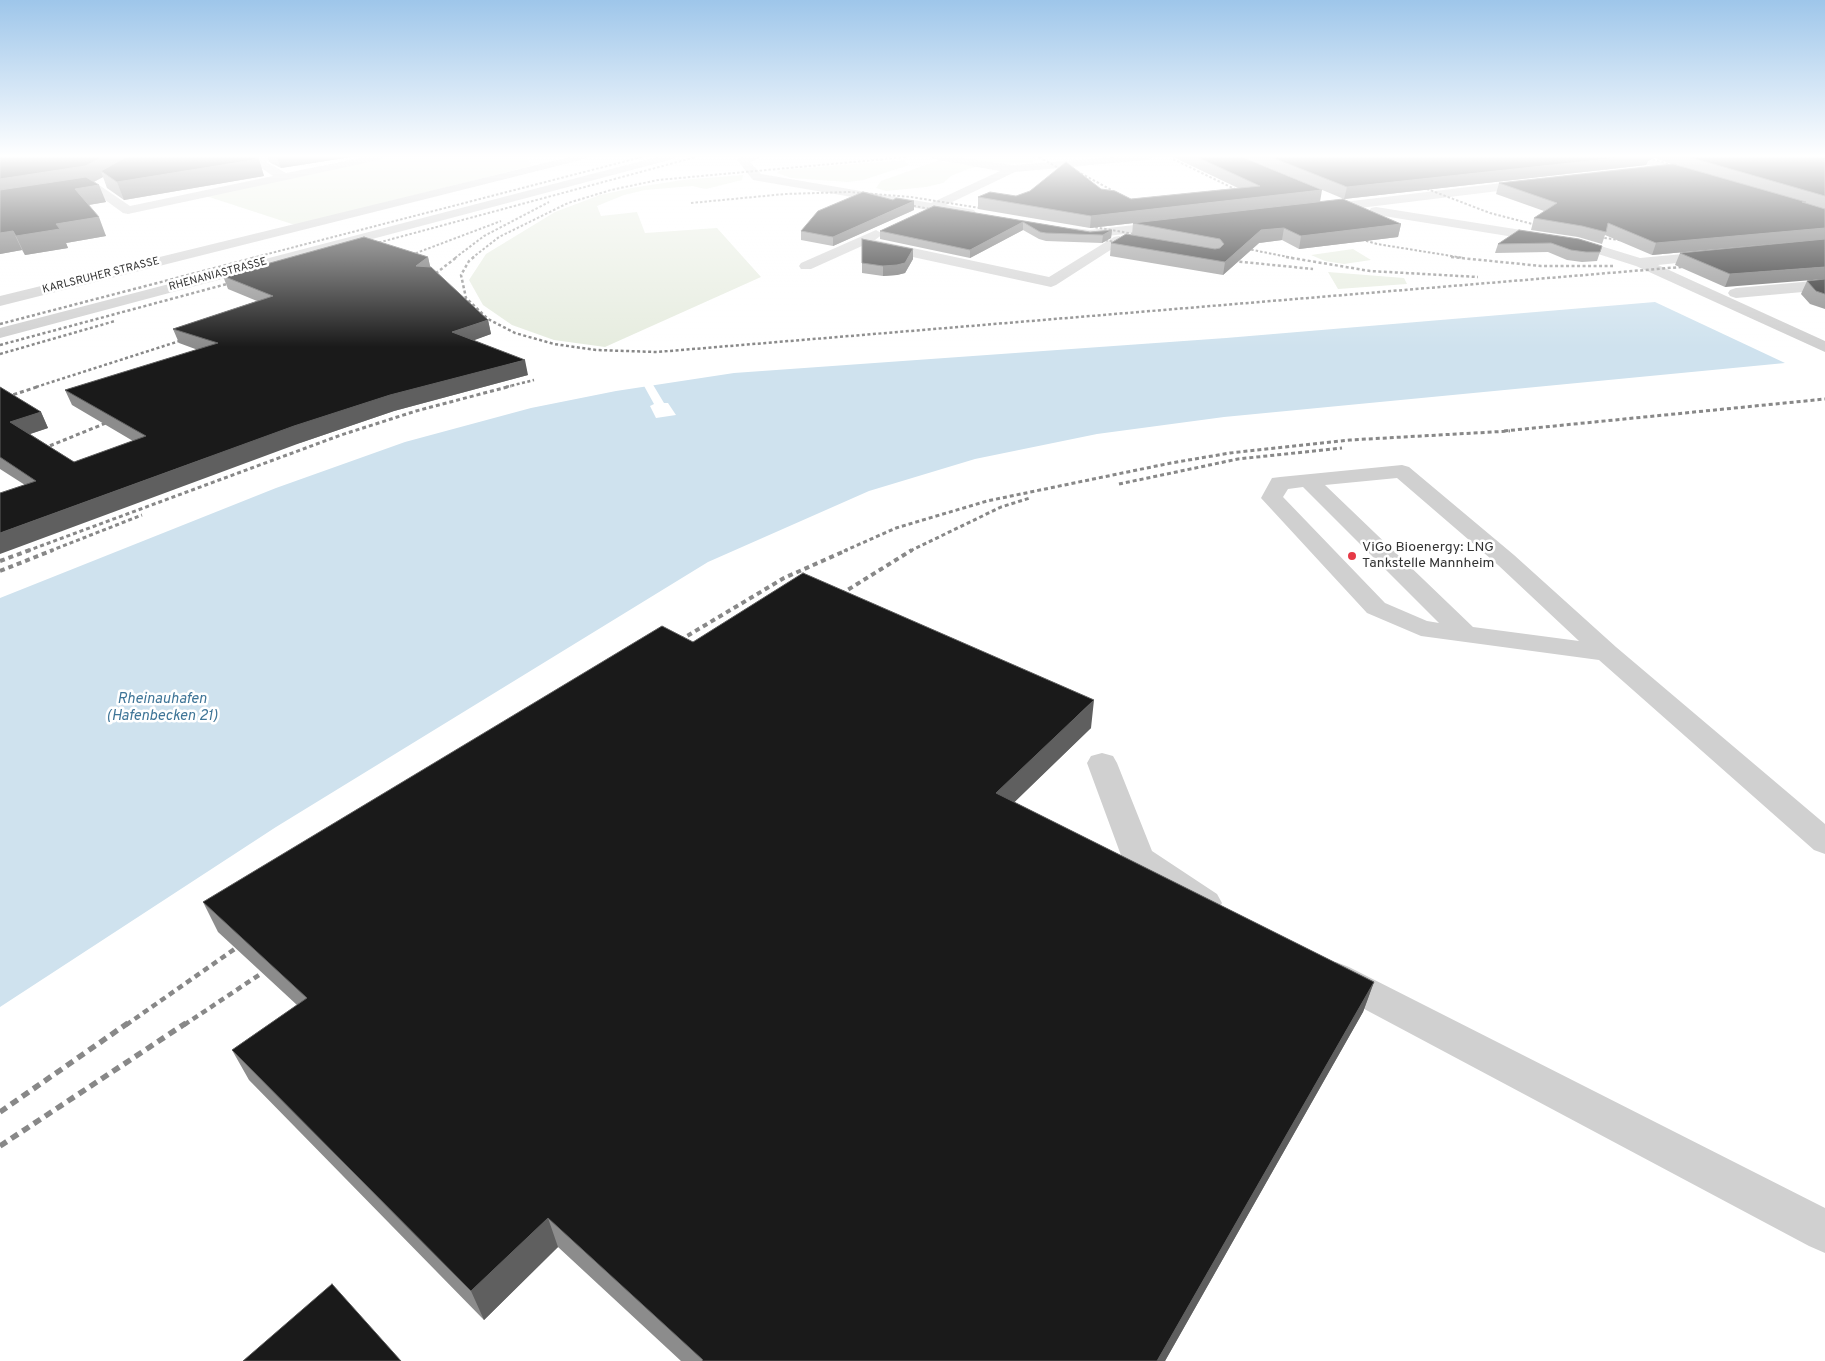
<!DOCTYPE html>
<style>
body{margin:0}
canvas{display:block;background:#fff}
</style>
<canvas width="1825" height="1361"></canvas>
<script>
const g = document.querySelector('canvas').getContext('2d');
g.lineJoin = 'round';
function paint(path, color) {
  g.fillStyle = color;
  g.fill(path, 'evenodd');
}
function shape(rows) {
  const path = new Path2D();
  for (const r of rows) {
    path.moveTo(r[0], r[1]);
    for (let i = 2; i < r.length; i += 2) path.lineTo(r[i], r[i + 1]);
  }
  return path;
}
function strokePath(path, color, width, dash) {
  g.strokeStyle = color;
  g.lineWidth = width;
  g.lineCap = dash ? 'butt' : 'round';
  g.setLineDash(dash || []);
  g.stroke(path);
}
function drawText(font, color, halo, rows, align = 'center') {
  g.font = font + ' Overpass,sans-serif';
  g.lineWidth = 5;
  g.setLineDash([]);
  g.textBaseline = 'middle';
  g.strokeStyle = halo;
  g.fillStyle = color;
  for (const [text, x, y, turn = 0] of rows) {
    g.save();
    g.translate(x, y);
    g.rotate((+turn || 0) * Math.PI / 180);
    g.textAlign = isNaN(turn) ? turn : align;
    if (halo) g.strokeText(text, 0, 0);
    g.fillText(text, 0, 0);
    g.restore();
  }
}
const green = shape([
 [383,157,528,157,531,166,295,225,203,195],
 [965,157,1033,157,1036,158,1032,163,1004,164,963,159],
 [904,160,909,165,863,180,848,182,791,178,777,173,781,170],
 [937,161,976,166,951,176,943,183,926,187,886,191,876,188,881,181],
 [743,175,742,180,706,189,692,186,645,190,624,195,597,206,601,216,637,212,645,233,717,228,761,277,605,347,554,340,512,325,483,305,469,280,486,254,555,212,600,195,632,188,682,180],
 [1353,249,1371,260,1344,264,1325,261,1311,255],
 [1328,272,1404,278,1407,284,1338,289]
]);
const water = shape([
 [1655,302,1785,363,1224,417,1097,434,975,459,869,491,708,562,276,827,0,1007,0,598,276,488,405,442,531,408,616,391,734,373,1226,338]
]);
const pier = shape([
 [652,383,664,403,668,403,676,415,656,418,650,406,654,404,643,384]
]);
const minor = shape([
 [259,157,272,157,266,162,286,173,365,157,385,157,379,160,128,214,123,213,89,188,91,185,99,185,130,206,273,176,254,163,252,161,259,157],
 [569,157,587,157,585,159,0,306,0,296,569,157],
 [657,157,675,157,673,159,0,338,0,328,657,157],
 [743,157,759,157,758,159,750,162,761,174,931,203,1000,171,937,160,933,159,932,157,956,157,1013,165,1114,157,1153,157,1147,160,1015,172,946,205,974,210,976,213,969,217,753,180,737,160,743,157],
 [1626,157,1643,157,1699,172,1701,175,1695,179,1628,159,1626,157],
 [1535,179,1541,183,1539,186,1319,213,1312,209,1319,205,1535,179],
 [1376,207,1578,239,1640,258,1715,251,1720,252,1722,255,1720,258,1715,259,1658,265,1825,341,1825,352,1636,266,1576,247,1371,214,1369,211,1371,208,1376,207],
 [1170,221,1177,225,1175,228,1090,238,1068,235,1066,232,1073,228,1090,230,1170,221],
 [876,230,883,234,875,240,1049,277,1114,237,1119,236,1126,240,1056,285,1051,287,862,246,811,269,801,269,799,266,801,263,876,230],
 [1825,280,1825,290,1736,298,1730,296,1728,293,1730,290,1736,288,1825,280],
 [1402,465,1409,467,1514,555,1616,647,1825,824,1825,854,1814,850,1599,660,1421,636,1367,613,1261,498,1272,478,1280,477,1402,465],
 [1397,478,1498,565,1579,641,1473,627,1325,485,1397,478],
 [1303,487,1439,623,1427,621,1385,603,1283,497,1288,489,1303,487],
 [1102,753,1113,756,1117,763,1152,851,1217,894,1222,903,1217,912,1205,916,1193,912,1126,866,1122,858,1087,763,1091,756,1102,753],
 [1336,962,1349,967,1825,1208,1825,1253,1809,1246,1323,987,1318,977,1323,967,1336,962]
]);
const railFar5 = shape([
 [1039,157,1071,175],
 [1644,157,1683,168],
 [1173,159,1245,194],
 [1073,169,1126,198],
 [1414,184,1490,213,1544,227],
 [691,203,785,194,849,192,911,197,980,208],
 [909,205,942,211],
 [1082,225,1146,236],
 [1591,236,1633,242],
 [1353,237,1377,244,1464,258],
 [1092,238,1127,244],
 [366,246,696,157],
 [1238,247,1293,258],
 [252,258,642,157],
 [403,258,501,221],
 [455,258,484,236,549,202],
 [472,258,499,237,568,203,611,190,658,180,907,157]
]);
const railFar4 = shape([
 [474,257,469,261,461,275,466,298,488,319,515,333,554,344,596,350,657,352,1693,266],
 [1286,257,1370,271,1478,277],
 [1451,257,1541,266,1613,266],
 [403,258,405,257],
 [1223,260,1313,269],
 [427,280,457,257],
 [0,324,257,257],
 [0,345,238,281],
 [0,354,115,321],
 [36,387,192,337],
 [506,387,534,380]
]);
const railFar3 = shape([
 [0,399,40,386],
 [1504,431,1825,399],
 [37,451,116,419],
 [1119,484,1238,459,1342,448],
 [27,551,341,435,416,411,511,386],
 [50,551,142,515],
 [844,551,896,528,987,501,1171,463,1230,453,1350,440,1510,431],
 [910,551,1001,507,1030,498]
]);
const railFar2 = shape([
 [0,561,30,550],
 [0,571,53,550],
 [833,599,912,550],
 [672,645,784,578,847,550]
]);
const railFar1 = shape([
 [126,1025,236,948],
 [184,1025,262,973]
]);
const rail = shape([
 [0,1112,128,1023],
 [0,1146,186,1023]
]);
const wall = shape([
 [0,157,258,157,264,176,124,200,107,188,103,177,94,182,106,202,89,205,106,236,66,243,68,248,25,255,22,250,0,254],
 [268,157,351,157,281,168,269,162],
 [1173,157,1242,157,1320,202,1401,224,1398,237,1299,249,1282,240,1259,243,1223,275,1110,256,1111,243,1132,235,1133,223,1090,228,978,209,978,197,1016,196,1101,189,1131,199,1238,188],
 [1243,157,1825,157,1825,239,1652,255,1605,235,1602,244,1578,237,1531,230,1534,218,1544,211,1496,194,1499,183,1672,164,1654,158,1648,161,1646,165,1344,199],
 [934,206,1090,232,1112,230,1111,238,1102,243,1046,241,1039,239,1023,230,970,258,880,239,880,231],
 [914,210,833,246,801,240,801,231],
 [1519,230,1602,246,1597,261,1582,262,1567,260,1548,252,1495,253,1498,244],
 [1825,239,1725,287,1675,265,1680,253],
 [428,257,430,267,488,320,491,334,473,340,528,375,394,411,300,443,25,485,0,469,0,387,41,412,48,428,30,434,74,462,133,441,72,405,65,390,198,350,179,343,173,329,257,301,228,289,223,276],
 [913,259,905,273,897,275,883,276,862,273,862,263],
 [1825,279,1825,309,1810,304,1801,294,1807,281],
 [693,642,1091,728,1014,802,1374,982,1363,1012,1165,1361,681,1361,558,1247,484,1320,249,1080,232,1050,297,1005,218,932,203,902]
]);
const shadedWall = shape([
 [103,157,139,157,101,171,103,177,91,183,0,197,0,179],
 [249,157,258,157,259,159,264,176,124,200,117,182],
 [277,157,351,157,281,168],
 [1626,157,1654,157,1654,158,1648,161,1646,165,1344,199,1347,187],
 [99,185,106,202,82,206,75,189],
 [1322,190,1320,202,1090,228,1091,216],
 [914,201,914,210,833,246,833,237],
 [99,217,106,236,66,243,68,248,25,255,16,236,56,224],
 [1023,222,1023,230,970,258,970,250],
 [1401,224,1398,237,1299,249,1301,236],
 [1284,228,1282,240,1259,243,1223,275,1225,262,1261,230],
 [1825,228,1825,239,1652,255,1656,243],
 [1112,230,1111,238,1102,243,1103,235],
 [13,231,22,250,0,254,0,233],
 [913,249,913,259,905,273,897,275,883,276,883,266],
 [428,257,431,270,416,266],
 [1825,267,1825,279,1725,287,1730,274],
 [488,320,491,334,456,347,452,332],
 [525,360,528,375,394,411,300,443,0,554,0,533,294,426,390,395],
 [41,412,48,428,18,438,10,422],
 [1094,700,1091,728,994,822,996,793],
 [1374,982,1363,1012,1165,1361,1157,1361],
 [548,1218,558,1247,484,1320,471,1291]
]);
const building = shape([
 [0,157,103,157,85,166,0,179,0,157],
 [126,157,251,157,259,159,117,182,101,171,126,157],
 [1197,157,1242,157,1322,190,1091,216,978,197,990,192,1016,196,1030,191,1066,162,1101,189,1115,191,1131,199,1260,186,1197,157],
 [1271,157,1626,157,1347,187,1271,157],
 [1689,157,1825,157,1825,196,1689,157],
 [1673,164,1806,202,1802,202,1825,209,1825,228,1656,243,1608,223,1606,232,1582,226,1534,218,1557,203,1499,183,1673,164],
 [86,177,99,185,75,189,99,217,56,224,60,229,16,236,13,231,0,233,0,190,86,177],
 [863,192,893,200,896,198,914,201,833,237,801,231,818,211,863,192],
 [1343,199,1401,224,1301,236,1284,228,1261,230,1225,262,1111,243,1126,234,1215,249,1220,248,1224,244,1220,239,1133,223,1343,199],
 [934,206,1090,232,1112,230,1103,235,1046,233,1040,232,1023,222,970,250,880,231,934,206],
 [1519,230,1579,239,1602,246,1600,252,1586,252,1571,250,1551,243,1498,244,1519,230],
 [364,237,428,257,416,266,431,267,488,320,452,332,525,360,390,395,294,426,0,533,0,493,36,481,0,457,0,387,41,412,10,422,74,462,146,436,65,390,218,343,173,329,273,296,223,276,364,237],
 [862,239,913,249,905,263,897,265,883,266,862,263,862,239],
 [1825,239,1825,267,1730,274,1680,253,1825,239],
 [1825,279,1825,294,1816,291,1807,281,1825,279],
 [803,573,1094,700,996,793,1374,982,1157,1361,702,1361,703,1360,548,1218,471,1291,232,1050,307,998,203,902,662,626,693,642,803,573],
 [332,1284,401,1361,243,1361,332,1284]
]);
const markers = [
 [1352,556,5,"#e63946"]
];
const farStreetnames = [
 ["RHENANIASTRASSE",218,275,-15],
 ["KARLSRUHER STRASSE",101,276,-14]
];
const poiNames = [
 ["ViGo Bioenergy: LNG",1362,548],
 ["Tankstelle Mannheim",1362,564]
];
const waterNames = [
 ["Rheinauhafen",162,700],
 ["(Hafenbecken 21)",162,717]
];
paint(green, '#e6ecdf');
paint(water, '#cfe2ee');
paint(pier, '#fff');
paint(minor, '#d0d0d0');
strokePath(railFar5, '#888', 2, [2.5, 2]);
strokePath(railFar4, '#888', 2.5, [3, 2.5]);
strokePath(railFar3, '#888', 3, [4, 3]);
strokePath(railFar2, '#888', 4, [5, 4]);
strokePath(railFar1, '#888', 4.5, [6, 4.5]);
strokePath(rail, '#888', 5.5, [8, 5.5]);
paint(wall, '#8c8c8c');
paint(shadedWall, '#5f5f5f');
paint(building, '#1a1a1a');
strokePath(building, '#5f5f5f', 1);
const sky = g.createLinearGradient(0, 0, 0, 347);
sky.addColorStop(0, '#9ec6ea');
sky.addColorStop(0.45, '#fff');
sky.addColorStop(1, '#ffffff00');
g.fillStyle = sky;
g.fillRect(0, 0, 1825, 347);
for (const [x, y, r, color] of markers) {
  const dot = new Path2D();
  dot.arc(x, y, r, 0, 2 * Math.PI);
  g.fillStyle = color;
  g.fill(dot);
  strokePath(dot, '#fff', 2);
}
drawText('11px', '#333', '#fff', farStreetnames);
drawText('14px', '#333', '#fff', poiNames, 'left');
drawText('italic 15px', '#3f7597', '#fff', waterNames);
</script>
